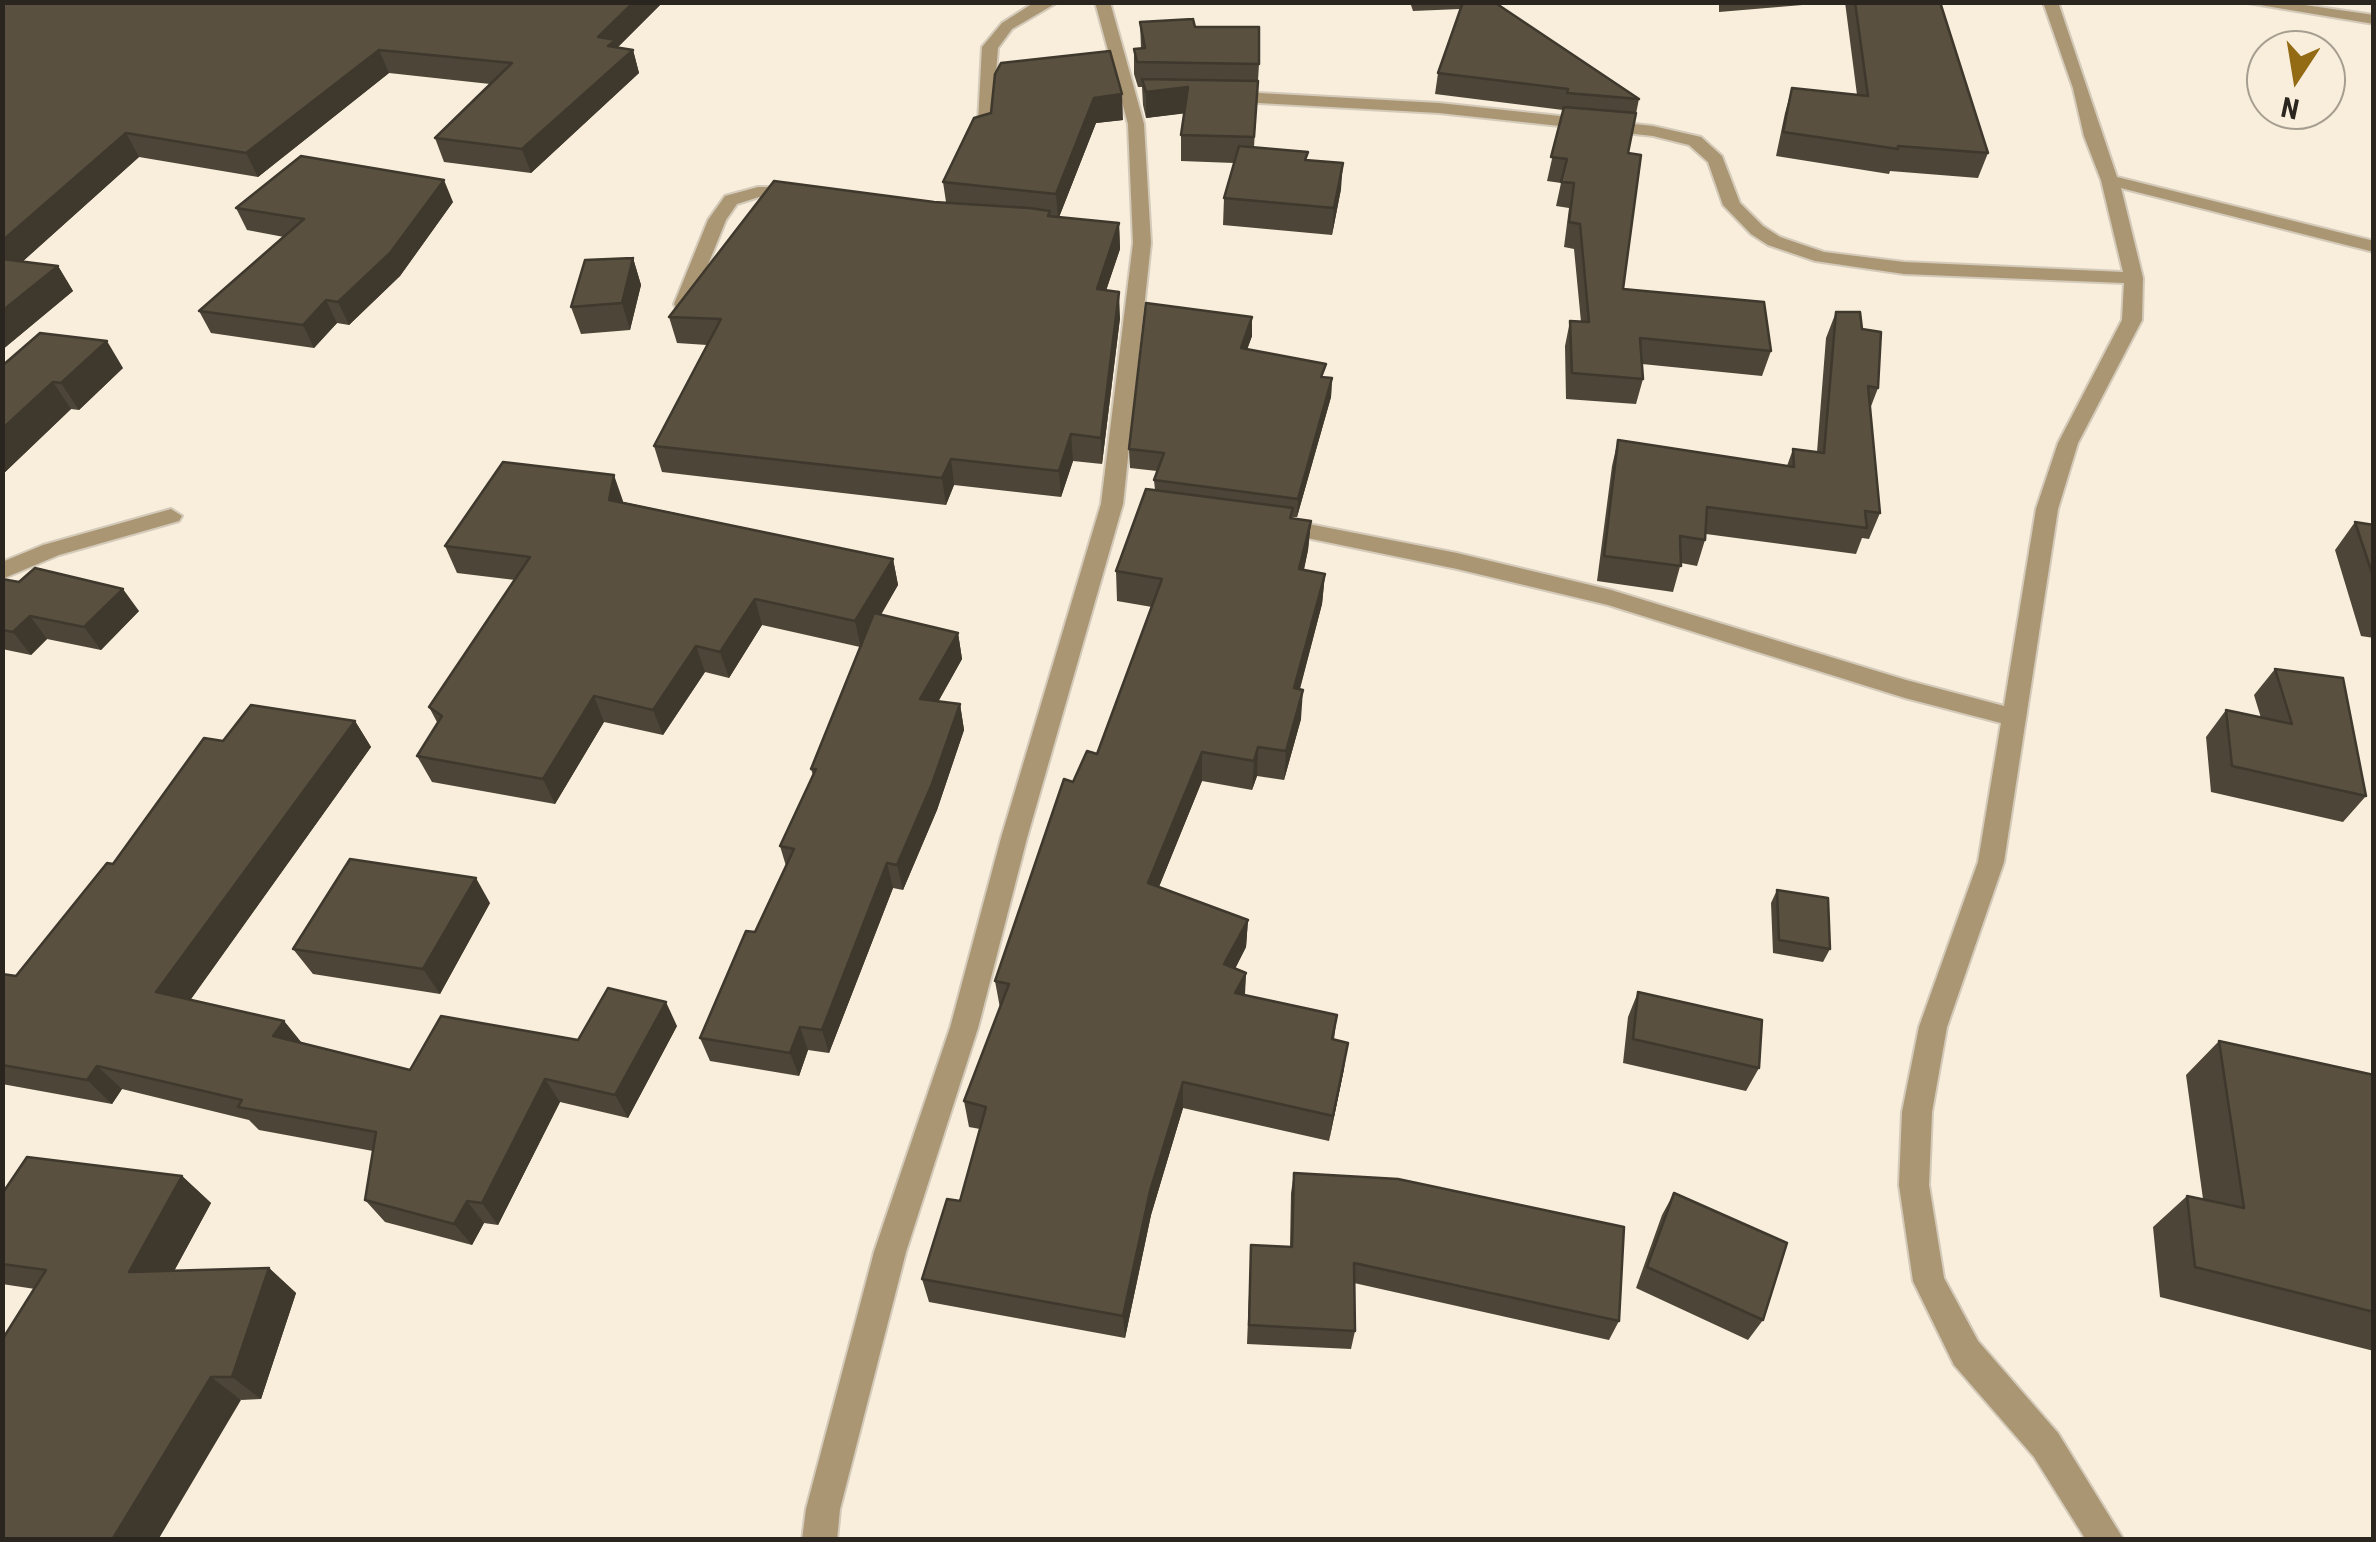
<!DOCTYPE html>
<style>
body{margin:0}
#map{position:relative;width:2376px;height:1542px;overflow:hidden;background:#f9eedc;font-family:"Roboto Condensed",sans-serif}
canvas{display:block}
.frame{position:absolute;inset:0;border:5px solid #2a261f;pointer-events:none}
.north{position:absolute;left:2246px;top:30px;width:100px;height:100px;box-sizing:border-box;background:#f9eedc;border:2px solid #a69e90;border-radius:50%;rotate:192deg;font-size:28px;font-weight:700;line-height:40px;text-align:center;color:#2a261f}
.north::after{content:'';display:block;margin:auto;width:35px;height:45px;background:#936b14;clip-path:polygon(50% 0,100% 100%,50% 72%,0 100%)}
</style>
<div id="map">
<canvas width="2376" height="1542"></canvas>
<div class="frame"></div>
<div class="north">N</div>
</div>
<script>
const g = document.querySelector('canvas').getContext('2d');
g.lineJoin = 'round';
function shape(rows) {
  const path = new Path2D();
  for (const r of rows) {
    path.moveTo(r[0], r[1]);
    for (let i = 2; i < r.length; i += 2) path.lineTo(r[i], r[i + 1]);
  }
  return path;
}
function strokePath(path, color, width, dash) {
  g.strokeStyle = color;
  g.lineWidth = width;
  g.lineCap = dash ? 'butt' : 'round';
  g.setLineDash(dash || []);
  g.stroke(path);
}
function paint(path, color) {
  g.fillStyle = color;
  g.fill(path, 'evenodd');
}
const street = shape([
 [1035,2,1058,2,1012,29,998,48,991,137,977,141,982,47,1002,23,1035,2],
 [1095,2,1110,2,1144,124,1151,243,1123,504,1027,838,978,1028,906,1252,840,1509,837,1540,802,1540,806,1509,874,1252,950,1028,1001,838,1101,504,1133,243,1128,124,1095,2],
 [2043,2,2058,2,2117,177,2374,241,2374,252,2121,188,2143,278,2142,320,2078,443,2058,509,2004,862,1947,1027,1932,1112,1929,1185,1944,1278,1978,1341,2058,1433,2124,1540,2086,1540,2034,1457,1954,1365,1913,1281,1899,1185,1902,1112,1919,1027,1978,862,2001,723,1905,698,1608,605,1457,569,1278,532,1267,525,1278,518,1457,553,1611,590,1906,680,2004,706,2036,509,2058,443,2122,320,2124,283,1904,274,1815,261,1768,245,1751,234,1723,205,1708,162,1689,145,1653,136,1439,113,1223,101,1215,96,1223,91,1439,103,1653,126,1701,137,1722,156,1740,203,1763,226,1780,237,1824,252,1904,262,2123,272,2101,180,2084,136,2073,88,2043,2],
 [2242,2,2284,2,2374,15,2374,24,2242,2],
 [758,187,801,187,810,192,801,197,759,197,737,204,726,220,692,304,690,308,676,308,674,304,708,220,725,196,758,187],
 [171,509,182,516,179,521,59,555,2,579,2,562,43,545,171,509]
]);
const wall = shape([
 [2,2,663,2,618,47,633,50,639,73,531,173,444,162,435,138,490,84,389,73,258,177,139,157,22,262,58,266,73,291,2,350],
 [1410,2,1494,2,1639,99,1628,153,1623,289,1771,351,1762,376,1642,364,1643,379,1636,404,1566,399,1565,346,1570,321,1581,322,1574,249,1564,247,1569,208,1556,206,1561,183,1547,181,1563,110,1435,94,1438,73,1460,9,1413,11],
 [1719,2,1838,2,1719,12],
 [1845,2,1940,2,1988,153,1978,178,1890,171,1889,174,1776,156,1785,113,1792,88,1857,95],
 [1140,22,1195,27,1259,64,1254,147,1307,160,1341,189,1332,235,1223,225,1224,198,1234,163,1181,161,1181,135,1184,113,1146,118,1143,105,1142,87,1138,87,1134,74,1134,49,1141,48],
 [974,118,1123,120,1096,123,1059,217,1119,223,1120,249,1106,290,1120,318,1102,464,1073,461,1061,497,954,485,946,505,662,472,654,446,707,345,677,343,669,317,946,202,943,182],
 [453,202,400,276,349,325,337,323,314,348,211,333,199,311,284,237,247,230,236,208],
 [633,258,641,285,630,330,581,334,571,307],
 [1836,312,1862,329,1878,388,1870,409,1880,513,1869,539,1862,538,1856,554,1706,534,1705,540,1697,566,1681,563,1673,592,1597,581,1612,466,1618,440,1787,466,1793,449,1817,452,1826,338],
 [1252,317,1252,336,1247,349,1325,377,1332,378,1331,397,1297,517,1293,517,1292,518,1311,521,1308,550,1304,570,1325,574,1322,604,1300,689,1301,719,1284,780,1257,776,1252,790,1202,781,1159,887,1248,920,1246,947,1235,969,1246,973,1245,995,1337,1015,1334,1040,1344,1069,1329,1141,1183,1108,1151,1215,1125,1338,929,1302,922,1279,960,1201,980,1129,969,1127,964,1101,1000,1008,995,981,1073,782,1097,754,1152,607,1117,601,1116,571,1155,490,1154,480,1157,471,1130,468,1129,449],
 [2,366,123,368,79,410,71,409,2,475],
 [623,501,623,502,893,559,898,585,881,615,958,633,962,659,938,702,960,704,964,730,937,810,903,890,893,888,829,1053,808,1050,799,1076,710,1061,700,1038,755,932,786,866,780,846,813,775,811,769,860,647,762,625,729,678,705,672,663,735,604,722,555,804,432,782,417,756,438,724,429,707,515,580,457,573,445,546],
 [2355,522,2374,525,2374,638,2361,636,2335,550],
 [2,579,19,582,139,611,101,650,47,639,31,655,2,649],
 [2275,669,2366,796,2343,822,2211,792,2206,737,2226,710,2261,718,2254,695],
 [355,721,371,747,190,1000,284,1021,302,1043,410,1070,578,1040,677,1026,628,1118,560,1102,498,1225,484,1223,472,1245,385,1222,365,1200,373,1151,259,1130,249,1120,122,1089,112,1104,2,1084,2,974,16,976,223,741],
 [1777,890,1830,949,1823,962,1773,953,1771,903],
 [490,903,440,994,313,974,293,949],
 [1638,992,1759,1068,1746,1091,1623,1063,1628,1017],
 [2219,1041,2374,1075,2374,1351,2160,1297,2153,1227,2187,1196,2203,1199,2186,1075],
 [1294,1173,1619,1321,1609,1340,1354,1283,1355,1331,1351,1349,1247,1344,1251,1245,1290,1247,1291,1193],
 [182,1176,211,1203,174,1271,269,1268,296,1293,261,1399,241,1400,35,1289,2,1284,2,1194],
 [1674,1193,1763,1320,1748,1340,1636,1288,1662,1215]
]);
const shadedWall = shape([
 [634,2,663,2,618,47,633,50,639,73,531,173,522,149,598,37],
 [379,50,389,73,258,177,246,153],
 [1188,87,1188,113,1146,118,1146,92],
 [1122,94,1123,120,1096,123,1058,220,1056,194,1094,98],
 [126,133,139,157,2,280,2,241],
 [1343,163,1341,189,1332,235,1334,208],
 [444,180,453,202,400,276,349,325,338,302],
 [1119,223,1120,249,1098,315,1097,289],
 [633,258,641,285,630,330,622,303],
 [58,266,73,291,2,350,2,311],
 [1119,292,1120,318,1102,464,1101,438],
 [326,300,337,323,314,348,303,325],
 [1252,317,1252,336,1241,367,1241,348],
 [107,341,123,368,79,410,61,383],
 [1332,378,1331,397,1297,517,1298,499],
 [53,382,71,409,2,475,2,429],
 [1071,434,1073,461,1061,497,1059,471],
 [951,459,954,485,946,505,942,478],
 [614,475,623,501,619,526,609,500],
 [1311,521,1308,550,1297,599,1299,569],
 [893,559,898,585,861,648,855,621],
 [1325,574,1322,604,1292,718,1294,688],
 [123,589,139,611,101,650,84,627],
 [755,599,762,625,729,678,720,652],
 [30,616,47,639,31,655,13,632],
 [958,633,962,659,925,725,920,699],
 [696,646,705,672,663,735,653,710],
 [1303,690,1301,719,1284,780,1286,751],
 [594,696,604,722,555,804,543,779],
 [960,704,964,730,937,810,903,890,897,865],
 [355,721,371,747,179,1016,156,992],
 [1258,747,1257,776,1252,790,1254,761],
 [1202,752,1202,781,1149,911,1148,883],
 [887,863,893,888,829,1053,822,1030],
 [476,878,490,903,440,994,423,969],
 [1248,920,1246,947,1223,992,1224,964],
 [1246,973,1244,1000,1235,993],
 [666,1002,677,1026,628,1118,615,1095],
 [284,1021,303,1045,273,1036],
 [800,1027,808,1050,799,1076,790,1053],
 [1348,1043,1344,1069,1329,1141,1333,1116],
 [97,1066,122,1089,112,1104,87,1080],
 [545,1079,560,1102,498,1225,482,1203],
 [1183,1082,1183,1108,1151,1215,1125,1338,1123,1316,1150,1191],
 [182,1176,211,1203,160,1297,129,1272],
 [467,1201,484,1223,472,1245,454,1224],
 [269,1268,296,1293,261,1399,232,1377],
 [211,1377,241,1400,158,1540,112,1540]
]);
const building = shape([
 [2,2,634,2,598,37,616,40,608,46,633,50,522,149,435,138,512,63,379,50,246,153,126,133,2,241,2,2],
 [1463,2,1494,2,1639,99,1567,93,1568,89,1438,73,1463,2],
 [1855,2,1940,2,1988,153,1898,146,1898,149,1783,132,1792,88,1868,96,1855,2],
 [1193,19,1195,27,1259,27,1259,64,1137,62,1134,49,1145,48,1140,22,1193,19],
 [1110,51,1122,94,1094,98,1056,194,943,182,974,118,991,113,995,74,1001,63,1110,51],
 [1142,79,1258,81,1254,137,1181,135,1188,87,1146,92,1142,79],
 [1564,107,1636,113,1628,153,1641,155,1623,289,1764,302,1771,351,1640,338,1643,379,1572,373,1570,321,1589,322,1580,224,1569,222,1574,183,1561,182,1567,159,1551,157,1564,107],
 [1239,146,1308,152,1305,160,1343,163,1334,208,1224,198,1239,146],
 [301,156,444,180,390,253,338,302,326,300,303,325,199,311,304,219,236,208,301,156],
 [774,181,934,202,1029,208,1050,211,1048,216,1119,223,1097,289,1119,292,1101,438,1071,434,1059,471,951,459,942,478,654,446,721,319,669,317,774,181],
 [633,258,622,303,571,307,585,260,633,258],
 [2,259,58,266,2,311,2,259],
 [1146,303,1252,317,1241,348,1326,364,1321,377,1332,378,1298,499,1154,480,1164,453,1129,449,1146,303],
 [1836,312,1860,312,1862,329,1881,332,1878,388,1868,386,1880,513,1865,511,1867,528,1707,507,1705,540,1680,536,1681,566,1604,556,1618,440,1794,467,1793,449,1824,453,1836,312],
 [40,333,107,341,61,383,53,382,2,429,2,366,40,333],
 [503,462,614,475,609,500,893,559,855,621,755,599,720,652,696,646,653,710,594,696,543,779,417,756,442,716,429,707,530,557,445,546,503,462],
 [1146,489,1293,508,1290,518,1311,521,1299,569,1325,574,1294,688,1303,690,1286,751,1258,747,1254,761,1202,752,1148,883,1248,920,1224,964,1246,973,1235,993,1337,1015,1332,1039,1348,1043,1333,1116,1183,1082,1150,1191,1123,1316,922,1279,947,1199,960,1201,986,1107,964,1101,1009,984,995,981,1064,779,1073,782,1087,751,1097,754,1162,579,1116,571,1146,489],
 [2355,522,2374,525,2374,579,2355,522],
 [35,568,123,589,84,627,30,616,13,632,2,630,2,579,19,582,35,568],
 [874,613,958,633,920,699,960,704,932,784,897,865,887,863,822,1030,800,1027,790,1053,700,1038,746,931,755,932,794,849,780,846,816,769,811,769,874,613],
 [2275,669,2343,678,2366,796,2232,766,2226,710,2292,724,2275,669],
 [251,705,355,721,156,992,284,1021,273,1036,410,1070,441,1016,578,1040,608,988,666,1002,615,1095,545,1079,482,1203,467,1201,454,1224,365,1200,376,1132,238,1107,242,1100,97,1066,87,1080,2,1065,2,974,16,976,107,863,113,864,204,738,223,741,251,705],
 [350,859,476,878,423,969,293,949,350,859],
 [1777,890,1828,898,1830,949,1779,940,1777,890],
 [1638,992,1762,1020,1759,1068,1633,1039,1638,992],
 [2219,1041,2374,1075,2374,1312,2195,1267,2187,1196,2244,1208,2219,1041],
 [27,1157,182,1176,129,1272,269,1268,232,1377,211,1377,112,1540,2,1540,2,1340,46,1270,2,1264,2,1194,27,1157],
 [1294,1173,1398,1179,1624,1227,1619,1321,1354,1263,1355,1331,1249,1325,1251,1245,1292,1247,1294,1173],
 [1674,1193,1787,1243,1763,1320,1647,1267,1674,1193]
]);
strokePath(street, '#d4caba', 4);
paint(street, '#aa9673');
paint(wall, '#4d4537');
paint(shadedWall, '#3e382d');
paint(building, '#595040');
strokePath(building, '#3e382d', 2.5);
</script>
